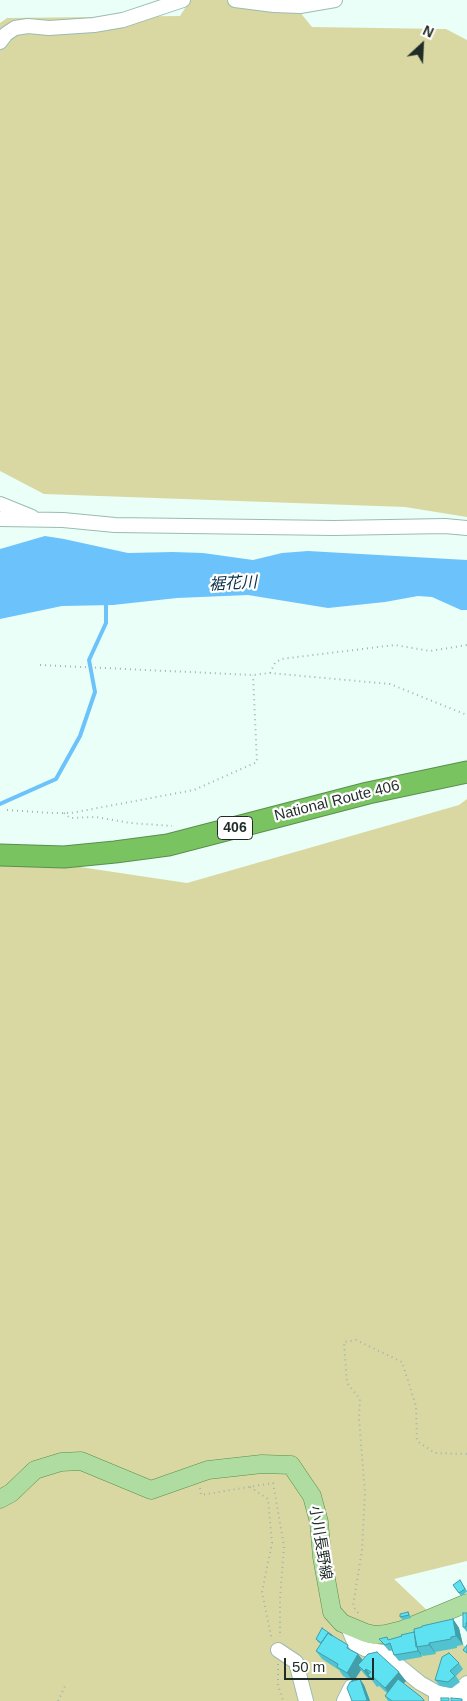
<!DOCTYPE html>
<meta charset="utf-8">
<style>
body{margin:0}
#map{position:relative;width:467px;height:1701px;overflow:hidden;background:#eafff7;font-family:Arial,sans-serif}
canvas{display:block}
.north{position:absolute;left:397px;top:20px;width:50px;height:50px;-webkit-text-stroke:4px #fff;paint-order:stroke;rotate:25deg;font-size:14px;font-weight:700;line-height:20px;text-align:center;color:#1f2c28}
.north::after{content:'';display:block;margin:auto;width:18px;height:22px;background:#1f2c28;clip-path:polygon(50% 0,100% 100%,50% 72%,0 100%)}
.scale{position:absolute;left:284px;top:1658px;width:90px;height:22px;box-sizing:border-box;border:2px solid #1f2c28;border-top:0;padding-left:6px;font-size:15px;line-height:18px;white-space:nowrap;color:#1f2c28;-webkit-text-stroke:4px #fff;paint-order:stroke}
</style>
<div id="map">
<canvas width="467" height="1701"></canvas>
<div class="north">N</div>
<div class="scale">50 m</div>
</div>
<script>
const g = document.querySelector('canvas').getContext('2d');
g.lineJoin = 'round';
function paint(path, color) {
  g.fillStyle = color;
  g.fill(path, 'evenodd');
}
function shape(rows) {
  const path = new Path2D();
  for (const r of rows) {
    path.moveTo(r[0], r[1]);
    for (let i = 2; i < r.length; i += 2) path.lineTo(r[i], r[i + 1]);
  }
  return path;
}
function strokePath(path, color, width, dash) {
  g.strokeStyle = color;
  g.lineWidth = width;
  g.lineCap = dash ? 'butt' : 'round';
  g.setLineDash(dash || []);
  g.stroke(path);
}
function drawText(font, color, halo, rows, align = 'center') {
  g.font = font + ' Arial,"Noto Sans JP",sans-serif';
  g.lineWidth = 4.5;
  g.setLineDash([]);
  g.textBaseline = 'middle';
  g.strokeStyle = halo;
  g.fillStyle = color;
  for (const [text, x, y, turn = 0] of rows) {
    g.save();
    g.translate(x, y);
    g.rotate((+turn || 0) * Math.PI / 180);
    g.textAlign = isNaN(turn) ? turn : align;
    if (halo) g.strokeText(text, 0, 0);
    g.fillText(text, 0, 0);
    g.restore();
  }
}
const green = shape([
 [190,0,290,0,312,27,446,29,467,40,467,517,405,507,44,494,0,471,0,23,7,18,180,16],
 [467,799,467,1561,394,1579,467,1648,467,1701,0,1701,0,855,187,883,459,805]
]);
const water = shape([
 [45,536,64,539,128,553,173,552,203,553,253,560,282,553,308,551,467,560,467,610,461,610,432,597,418,596,385,602,328,608,248,595,177,598,113,605,62,606,0,619,0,549]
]);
const stream = shape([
 [0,804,56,779,80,736,95,692,89,660,106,623,106,601]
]);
const path = shape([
 [40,665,253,675,270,673,390,684,467,715],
 [270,673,275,663,281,659,395,645,430,651,467,645],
 [7,810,51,813,71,813,194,790,257,762,253,675],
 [64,813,70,818,96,817,130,823,172,826],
 [250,1487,268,1499,272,1543,262,1592,272,1640],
 [200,1488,201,1495,273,1483,284,1546,280,1599,280,1637],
 [358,1613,353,1606,362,1550,365,1493,359,1419,360,1399,347,1383,344,1342,356,1340,402,1362,416,1406,417,1441,435,1453,467,1454],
 [278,1664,278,1685,283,1701],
 [58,1701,66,1684]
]);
const minor = shape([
 [235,0,274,5,300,6,335,0],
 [0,42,6,34,15,28,28,26,49,28,94,25,123,20,183,0],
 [0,504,32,517],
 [0,519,63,520,115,525,334,528,445,526,467,528],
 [347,1625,355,1644,365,1649,382,1652,420,1683,436,1692,436,1701],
 [278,1650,296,1662,306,1701],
 [436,1692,458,1697,467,1695],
 [453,1696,467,1683],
 [344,1701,351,1687]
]);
const major = shape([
 [0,1499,11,1493,35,1470,61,1462,81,1461,151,1490,208,1470,262,1464,291,1465,312,1496,319,1522,322,1557,332,1612,342,1623,366,1633,375,1635,386,1634,402,1630,467,1603]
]);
const highway = shape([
 [0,855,64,857,115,852,168,845,368,793,467,772]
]);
const wall = shape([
 [460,1580,467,1591,467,1592,461,1596,453,1585],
 [408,1612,410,1615,411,1618,403,1620,400,1617],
 [467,1613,467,1632,463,1627],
 [453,1619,459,1628,463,1645,457,1646,457,1648,435,1652,436,1654,423,1656,421,1654,422,1657,399,1661,394,1655,393,1650,389,1651,379,1639,389,1640,402,1636,414,1632,422,1627],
 [332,1635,334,1637,351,1650,358,1654,362,1660,406,1681,403,1683,420,1696,425,1701,388,1701,385,1696,388,1694,379,1686,377,1687,371,1679,370,1680,364,1674,361,1670,354,1681,360,1679,364,1685,370,1701,352,1701,352,1681,343,1676,339,1670,322,1659,316,1651,321,1644,318,1642,316,1639],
 [459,1663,463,1669,456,1676,460,1682,452,1688,440,1686,435,1680]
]);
const shadedWall = shape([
 [453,1619,459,1628,463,1645,456,1636],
 [429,1643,435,1652,436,1654,429,1645],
 [417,1648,421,1654,422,1657,418,1651],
 [358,1654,365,1663,358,1665,361,1670,353,1682,347,1673],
 [366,1669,372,1677,368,1675,371,1679,370,1680,364,1671],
 [399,1672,406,1681,391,1697,385,1688],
 [360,1679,364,1685,370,1701,368,1701,367,1700]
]);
const building = shape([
 [460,1580,465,1589,459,1593,453,1585,460,1580],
 [408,1612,409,1615,400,1617,400,1614,408,1612],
 [463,1613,467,1613,467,1623,466,1623,466,1627,463,1627,463,1613],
 [453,1619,456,1636,451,1637,451,1639,429,1643,429,1645,416,1647,414,1629,422,1627,422,1626,453,1619],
 [322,1628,332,1635,332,1636,328,1633,321,1643,316,1639,322,1628],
 [414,1632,418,1651,394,1655,390,1643,385,1645,379,1639,387,1637,388,1640,402,1636,401,1635,414,1632],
 [328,1633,348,1645,347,1648,358,1654,347,1673,337,1667,338,1664,316,1651,328,1633],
 [467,1645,467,1653,463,1650,467,1645],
 [377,1652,399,1672,385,1688,373,1677,371,1678,368,1675,371,1672,366,1669,364,1671,358,1665,368,1654,377,1652],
 [449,1653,459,1663,450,1671,455,1676,448,1682,435,1680,442,1657,449,1653],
 [360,1679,367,1700,365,1701,352,1701,347,1688,350,1682,360,1679],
 [398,1679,420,1696,423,1699,424,1701,392,1701,385,1696,398,1679],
 [441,1698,449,1698,449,1701,441,1701,441,1698],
 [451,1698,462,1699,462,1701,451,1701,451,1698]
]);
const shields = [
 [235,828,35]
];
const shieldNames = [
 ["406",235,828]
];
const streetNames = [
 ["National Route 406",337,801,-14],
 ["小川長野線",320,1543,81]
];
const waterNames = [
 ["裾花川",233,584,-3]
];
paint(green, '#dad8a2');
paint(water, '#6cc3fb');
strokePath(stream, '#6cc3fb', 4);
strokePath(minor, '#9abcb0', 16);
strokePath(major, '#5a8f4d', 19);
strokePath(highway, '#5a8f4d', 23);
strokePath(path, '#a1b3ad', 2, [1, 4]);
strokePath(minor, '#fff', 14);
strokePath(major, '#afdca0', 18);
strokePath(highway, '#79c461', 21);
paint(wall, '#51c2cf');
paint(shadedWall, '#429ea9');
paint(building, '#5ee2f1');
strokePath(building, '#429ea9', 1);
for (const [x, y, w] of shields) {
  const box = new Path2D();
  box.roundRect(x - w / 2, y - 11.5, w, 23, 4);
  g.fillStyle = '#fff';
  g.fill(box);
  strokePath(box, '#1f2c28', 1);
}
drawText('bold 14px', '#1f2c28', null, shieldNames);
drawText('15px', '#1f2c28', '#fff', streetNames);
drawText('italic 16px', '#093047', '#fff', waterNames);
</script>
